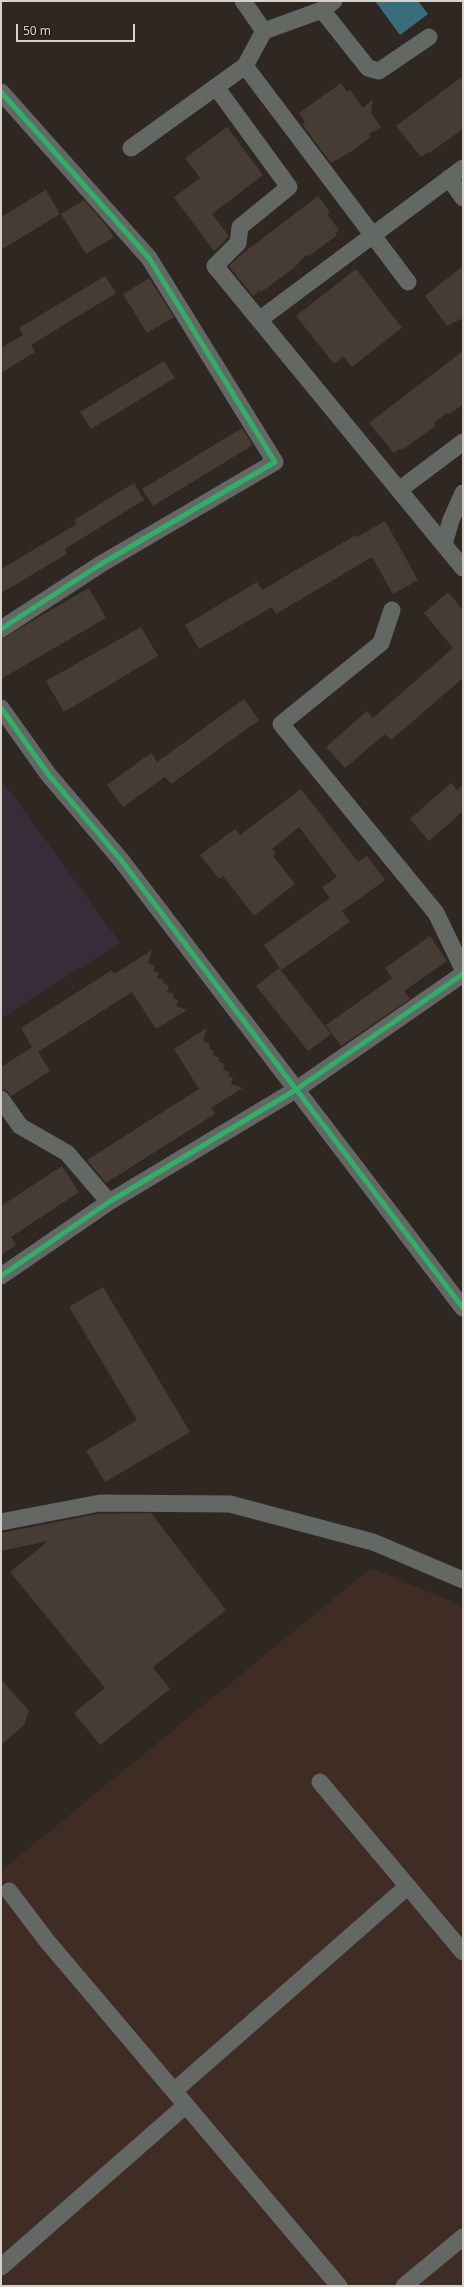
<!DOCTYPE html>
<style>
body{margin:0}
#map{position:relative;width:464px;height:2287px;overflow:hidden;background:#2f2822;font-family:"Noto Sans",sans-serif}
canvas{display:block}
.frame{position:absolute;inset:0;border:2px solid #d8d1ca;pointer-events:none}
.scale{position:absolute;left:16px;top:24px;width:119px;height:18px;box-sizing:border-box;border:2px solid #d8d1ca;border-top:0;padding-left:5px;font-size:12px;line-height:14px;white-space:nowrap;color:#d8d1ca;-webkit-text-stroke:3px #2a1f14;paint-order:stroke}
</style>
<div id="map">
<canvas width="464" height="2287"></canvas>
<div class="frame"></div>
<div class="scale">50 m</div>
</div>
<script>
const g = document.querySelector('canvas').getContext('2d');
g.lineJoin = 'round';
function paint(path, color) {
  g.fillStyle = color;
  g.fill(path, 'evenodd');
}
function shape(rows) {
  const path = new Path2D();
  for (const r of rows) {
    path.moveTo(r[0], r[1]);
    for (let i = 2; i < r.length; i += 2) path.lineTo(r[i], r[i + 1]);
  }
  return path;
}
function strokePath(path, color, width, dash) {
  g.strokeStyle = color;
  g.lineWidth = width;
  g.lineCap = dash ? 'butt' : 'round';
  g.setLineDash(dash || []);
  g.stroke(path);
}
const industrial = shape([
 [371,1568,463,1606,463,2286,1,2286,1,1871]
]);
const education = shape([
 [1,779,120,943,1,1018]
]);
const water = shape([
 [375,1,418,1,428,14,400,35]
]);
const building = shape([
 [463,76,463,129,429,153,428,152,421,157,396,126],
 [341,83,347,92,350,90,363,108,373,99,371,113,381,127,369,134,371,137,352,151,331,163,302,124,305,122,299,113],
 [227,127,263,175,212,214,229,236,214,251,174,197,200,178,185,158],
 [46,190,60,214,1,250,1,217],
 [318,196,330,212,327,214,339,230,335,233,337,235,309,256,306,255,294,268,261,292,260,290,253,296,229,266,242,254],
 [84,200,106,225,114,237,86,254,61,214],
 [463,266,463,318,447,326,425,296],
 [356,269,402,328,352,367,343,356,334,364,296,316],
 [105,276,116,293,31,345,35,352,1,373,1,348,23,335,19,328],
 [149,278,174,317,147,333,123,294],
 [463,351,463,404,450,414,447,413,434,423,435,426,402,450,401,448,394,453,369,423],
 [164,361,175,378,91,429,80,412],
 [242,428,253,445,153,506,142,489],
 [134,483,144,500,65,549,67,554,1,593,1,569,77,524,74,520],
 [385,521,418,580,393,594,372,557,276,614,272,607,199,649,185,625,257,582,262,590,356,535,357,537],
 [89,588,106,618,1,679,1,639],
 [448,592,463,610,463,678,391,740,385,734,345,768,326,747,367,711,373,718,453,648,424,613],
 [141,627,158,656,64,712,46,681],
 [244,699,259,720,171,784,165,777,123,807,107,785,151,753,157,762],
 [451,783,457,790,463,785,463,811,429,841,410,819],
 [301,789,358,862,367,856,385,880,342,911,350,922,281,970,264,945,330,898,322,887,337,877,299,827,272,849,276,854,273,856,295,884,254,916,223,876,219,879,200,855,235,829,240,835],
 [430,936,447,961,404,991,410,999,341,1046,326,1025,392,978,385,968],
 [152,950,148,963,155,966,153,971,159,973,157,978,164,980,163,983,169,986,167,992,174,994,173,998,178,1000,176,1006,187,1010,156,1029,132,992,38,1052,50,1071,11,1096,6,1090,1,1089,1,1067,32,1047,21,1028,112,970,114,974],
 [279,968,331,1034,308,1051,256,986],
 [207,1028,203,1041,210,1044,209,1049,214,1051,213,1056,220,1058,218,1061,225,1064,223,1070,230,1072,228,1076,233,1078,231,1084,243,1088,211,1108,215,1114,106,1183,87,1160,199,1089,174,1049],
 [62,1166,79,1192,11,1237,16,1245,1,1255,1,1206],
 [103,1287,190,1432,105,1482,86,1451,137,1420,69,1307],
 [151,1513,226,1610,153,1667,170,1689,100,1745,74,1713,105,1688,10,1572,48,1541,1,1551,1,1533,97,1514],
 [1,1679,29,1711,24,1725,1,1745]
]);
const minor = shape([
 [322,10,368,68,379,71,429,37],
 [264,31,322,10,334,1],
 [245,66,408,282],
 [216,87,289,187,240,227,238,243,215,266,463,568],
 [1,92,149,258,275,462,101,564,1,629],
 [131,148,245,66,264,31,243,1],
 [449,178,463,198],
 [259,320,463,168],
 [399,490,463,442],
 [444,544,451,520,463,493],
 [392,610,381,643,281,724,436,913,463,969],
 [1,708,48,774,121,860,463,1308],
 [1,1099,20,1126,67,1153,109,1202],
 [1,1276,109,1202,297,1089,463,974],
 [1,1522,100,1503,230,1504,373,1542,463,1580],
 [320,1782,463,1952],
 [9,1891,47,1941,339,2286],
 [174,2091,408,1886],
 [1,2267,186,2105],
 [404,2286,463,2237]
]);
const cycleway = shape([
 [1,92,149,258,275,462,101,564,1,629],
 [1,708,48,774,121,860,463,1308],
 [1,1276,109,1202,297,1089,463,974]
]);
paint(industrial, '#3e2c25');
paint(education, '#372d39');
paint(water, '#3a6d7b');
paint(building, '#463c34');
strokePath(minor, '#636864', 17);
strokePath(cycleway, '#2db169', 5);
</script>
